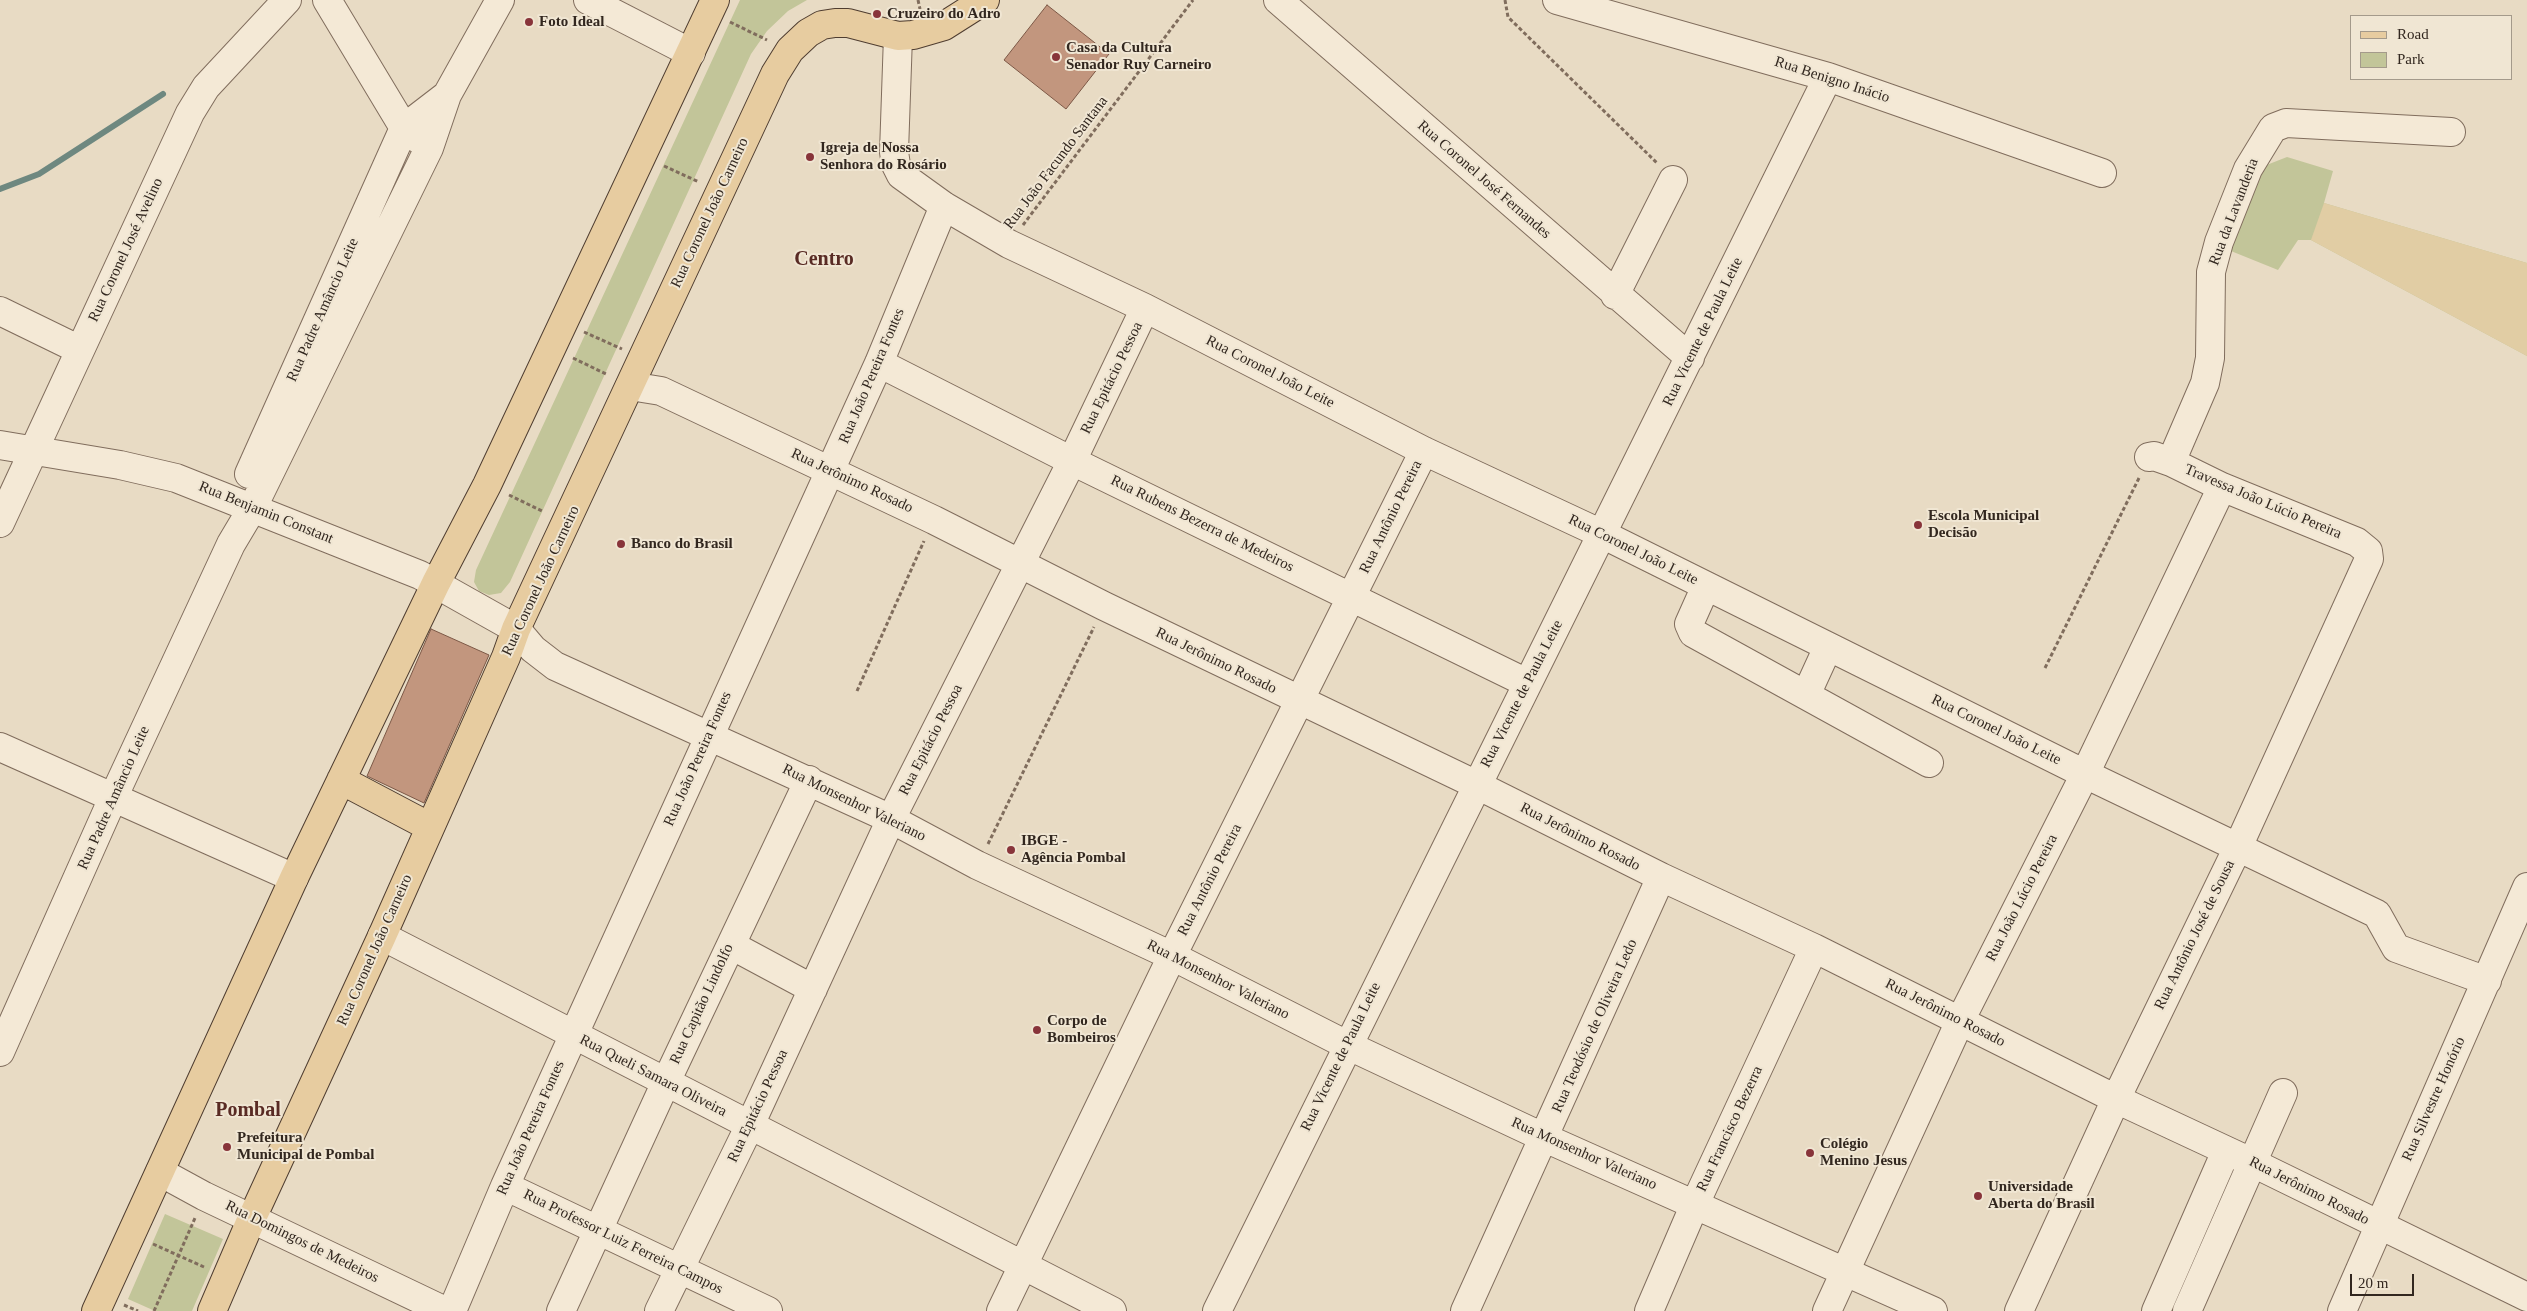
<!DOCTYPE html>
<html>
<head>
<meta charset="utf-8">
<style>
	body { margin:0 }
	#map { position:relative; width:2527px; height:1311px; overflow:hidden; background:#e8dbc4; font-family:Georgia,serif }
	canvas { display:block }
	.legend { position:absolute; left:2350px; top:15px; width:162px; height:65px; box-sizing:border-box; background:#f0e6d3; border:1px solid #a49a8b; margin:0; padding:6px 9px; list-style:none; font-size:15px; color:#32271f }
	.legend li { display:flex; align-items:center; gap:10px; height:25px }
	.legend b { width:25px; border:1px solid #a49a8b }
	.scale { position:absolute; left:2350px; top:1274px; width:64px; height:22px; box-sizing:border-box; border:2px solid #32271f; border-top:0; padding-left:6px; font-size:15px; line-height:18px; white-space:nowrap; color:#32271f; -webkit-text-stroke:4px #f0e6d3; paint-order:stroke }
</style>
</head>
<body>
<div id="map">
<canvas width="2527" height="1311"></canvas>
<ul class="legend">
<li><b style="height:6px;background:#e7cca0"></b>Road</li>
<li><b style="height:14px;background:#c2c599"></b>Park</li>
</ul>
<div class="scale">20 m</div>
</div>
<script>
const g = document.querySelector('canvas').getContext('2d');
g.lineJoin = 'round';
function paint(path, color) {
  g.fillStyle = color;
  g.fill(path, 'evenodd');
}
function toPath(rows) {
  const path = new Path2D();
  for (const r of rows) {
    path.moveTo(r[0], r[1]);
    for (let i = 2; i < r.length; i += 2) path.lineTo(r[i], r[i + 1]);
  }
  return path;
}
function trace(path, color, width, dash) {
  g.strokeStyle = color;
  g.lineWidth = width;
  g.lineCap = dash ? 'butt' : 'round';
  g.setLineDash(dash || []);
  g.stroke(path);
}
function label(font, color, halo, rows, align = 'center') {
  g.font = font + ' Georgia,serif';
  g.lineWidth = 4;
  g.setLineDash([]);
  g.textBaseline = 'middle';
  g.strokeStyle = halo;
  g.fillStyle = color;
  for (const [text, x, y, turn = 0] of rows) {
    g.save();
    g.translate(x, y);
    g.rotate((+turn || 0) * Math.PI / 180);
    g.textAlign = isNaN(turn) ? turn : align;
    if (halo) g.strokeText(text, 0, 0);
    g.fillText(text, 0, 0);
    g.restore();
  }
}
paint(toPath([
	[740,0,807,0,788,11,767,31,751,54,510,582,501,593,489,595,479,591,474,582,476,570],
	[2287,157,2333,171,2324,203,2527,263,2527,356,2311,240,2298,240,2278,270,2226,249,2259,168],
	[165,1214,223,1239,192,1311,155,1311,128,1299]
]), '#c2c599');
paint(toPath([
	[2324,203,2527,263,2527,356,2311,240]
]), '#e1cda4');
trace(toPath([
	[0,189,39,174,163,94]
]), '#6e8880', 6);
const building = toPath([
	[1047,5,1109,54,1066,109,1004,60,1047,5],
	[431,629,489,655,424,803,367,776,431,629]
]);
paint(building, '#c2967e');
trace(building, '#7c5846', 1);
const minor = toPath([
	[327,0,404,128,418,139],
	[588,0,691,53],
	[1278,0,1690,358],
	[1557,0,1828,77,2102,173],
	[898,36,894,152,896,165,901,175,944,206,1009,244,1145,308,1424,451,1602,534,2085,774,2377,914,2396,948,2487,981],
	[1615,295,1673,180],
	[0,311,80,350],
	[879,363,1072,461,1527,683],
	[630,386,661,391,934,520,1104,606,1477,785,1661,877,1814,948,2116,1099,2251,1162,2527,1297],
	[0,445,120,465,176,478,420,575,516,629,533,649,555,666,891,819,977,865,1172,956,1347,1045,1545,1138,1933,1311],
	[2171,462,2205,383,2210,358,2211,272,2219,242,2248,169,2273,128,2286,123,2451,132],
	[249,474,404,128,447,95],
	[0,523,190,113,206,87,287,0],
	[1706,586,1689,624,1693,633,1929,763],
	[1806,695,1828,647],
	[0,747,294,878],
	[382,936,1112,1311],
	[731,945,813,989],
	[0,1052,113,798,231,544,253,507,429,148,447,95,500,0],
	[160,1172,204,1196,445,1311],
	[505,1186,768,1311],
	[452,1311,505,1186,879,363,944,206],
	[561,1311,666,1082,809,780],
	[659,1311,750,1125,891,819,1072,461,1145,308],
	[1001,1311,1172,956,1424,451],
	[1217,1311,1828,77],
	[1465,1311,1661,877],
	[1649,1311,1695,1204,1814,948],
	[1827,1311,1960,1021,2085,774,2222,487],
	[2019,1311,2116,1099,2238,847,2369,559,2368,551,2357,542,2222,487,2171,462,2154,456,2149,457],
	[2156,1311,2226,1151],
	[2187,1311,2283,1093],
	[2342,1311,2527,887]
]);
const major = toPath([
	[341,780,430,827],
	[96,1311,294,878,436,583,487,485,715,0],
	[212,1311,252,1218,382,936,506,657,516,629,775,74,790,50,808,33,822,25,835,23,848,23,898,36,913,35,944,26,985,0]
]);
trace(minor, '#806d5d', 30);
trace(major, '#4f3d30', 30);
trace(toPath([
	[918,0,920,9],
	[1505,0,1508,17,1657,163],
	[730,22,767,40],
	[664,166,699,182],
	[1023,225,1193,0],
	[584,332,622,349],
	[573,358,608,375],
	[509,495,544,512],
	[2045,668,2139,478],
	[857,691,924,541],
	[988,844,1094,627],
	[153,1244,204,1267],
	[124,1305,138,1311],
	[154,1311,195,1218]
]), '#806d5d', 3, [4, 2.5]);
trace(minor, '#f4e9d6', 28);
trace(major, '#e7cca0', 28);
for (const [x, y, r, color] of [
	[877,14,5,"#88343a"],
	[529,22,5,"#88343a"],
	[1056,57,5,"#88343a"],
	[810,157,5,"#88343a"],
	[1918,525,5,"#88343a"],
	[621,544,5,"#88343a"],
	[1011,850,5,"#88343a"],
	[1037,1030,5,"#88343a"],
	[227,1147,5,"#88343a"],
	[1810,1153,5,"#88343a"],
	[1978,1196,5,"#88343a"]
]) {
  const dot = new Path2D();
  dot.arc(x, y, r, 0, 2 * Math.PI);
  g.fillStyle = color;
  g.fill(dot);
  trace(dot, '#f0e6d3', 2);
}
label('bold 15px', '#32271f', '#f0e6d3', [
	["Cruzeiro do Adro",887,14],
	["Foto Ideal",539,22],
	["Casa da Cultura",1066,48],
	["Senador Ruy Carneiro",1066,65],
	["Igreja de Nossa",820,148],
	["Senhora do Rosário",820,165],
	["Escola Municipal",1928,516],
	["Decisão",1928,533],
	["Banco do Brasil",631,544],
	["IBGE -",1021,841],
	["Agência Pombal",1021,858],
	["Corpo de",1047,1021],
	["Bombeiros",1047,1038],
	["Prefeitura",237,1138],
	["Municipal de Pombal",237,1155],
	["Colégio",1820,1144],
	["Menino Jesus",1820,1161],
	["Universidade",1988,1187],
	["Aberta do Brasil",1988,1204]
], 'left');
label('15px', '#32271f', '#f0e6d3', [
	["Rua Benigno Inácio",1832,80,18],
	["Rua João Facundo Santana",1056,163,-53],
	["Rua Coronel José Fernandes",1484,180,41],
	["Rua da Lavanderia",2234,212,-69],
	["Rua Coronel João Carneiro",710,213,-65],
	["Rua Coronel José Avelino",126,250,-65],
	["Rua Padre Amâncio Leite",323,310,-66],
	["Rua Vicente de Paula Leite",1703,332,-64],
	["Rua Coronel João Leite",1270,372,27],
	["Rua João Pereira Fontes",872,376,-67],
	["Rua Epitácio Pessoa",1112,378,-64],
	["Rua Jerônimo Rosado",852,481,25],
	["Travessa João Lúcio Pereira",2263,502,23],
	["Rua Benjamin Constant",266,513,22],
	["Rua Antônio Pereira",1391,517,-64],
	["Rua Rubens Bezerra de Medeiros",1202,524,26],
	["Rua Coronel João Leite",1633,550,26],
	["Rua Coronel João Carneiro",541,581,-65],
	["Rua Jerônimo Rosado",1216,661,26],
	["Rua Vicente de Paula Leite",1522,694,-63],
	["Rua Coronel João Leite",1996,730,26],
	["Rua Epitácio Pessoa",931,740,-63],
	["Rua João Pereira Fontes",698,759,-66],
	["Rua Padre Amâncio Leite",114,798,-66],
	["Rua Monsenhor Valeriano",854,803,26],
	["Rua Jerônimo Rosado",1580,837,27],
	["Rua Antônio Pereira",1210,880,-63],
	["Rua João Lúcio Pereira",2022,898,-63],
	["Rua Antônio José de Sousa",2195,935,-64],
	["Rua Coronel João Carneiro",375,950,-66],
	["Rua Monsenhor Valeriano",1218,980,27],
	["Rua Capitão Lindolfo",702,1004,-65],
	["Rua Jerônimo Rosado",1945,1013,27],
	["Rua Teodósio de Oliveira Ledo",1595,1026,-66],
	["Rua Vicente de Paula Leite",1341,1057,-64],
	["Rua Queli Samara Oliveira",653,1076,27],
	["Rua Silvestre Honório",2434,1099,-66],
	["Rua Epitácio Pessoa",758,1106,-65],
	["Rua João Pereira Fontes",531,1128,-66],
	["Rua Francisco Bezerra",1730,1129,-65],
	["Rua Monsenhor Valeriano",1584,1154,24],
	["Rua Jerônimo Rosado",2309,1191,27],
	["Rua Domingos de Medeiros",302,1242,26],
	["Rua Professor Luiz Ferreira Campos",623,1242,26]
]);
label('bold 20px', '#592b24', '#f0e6d3', [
	["Centro",824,260],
	["Pombal",248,1111]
]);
</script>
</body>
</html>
